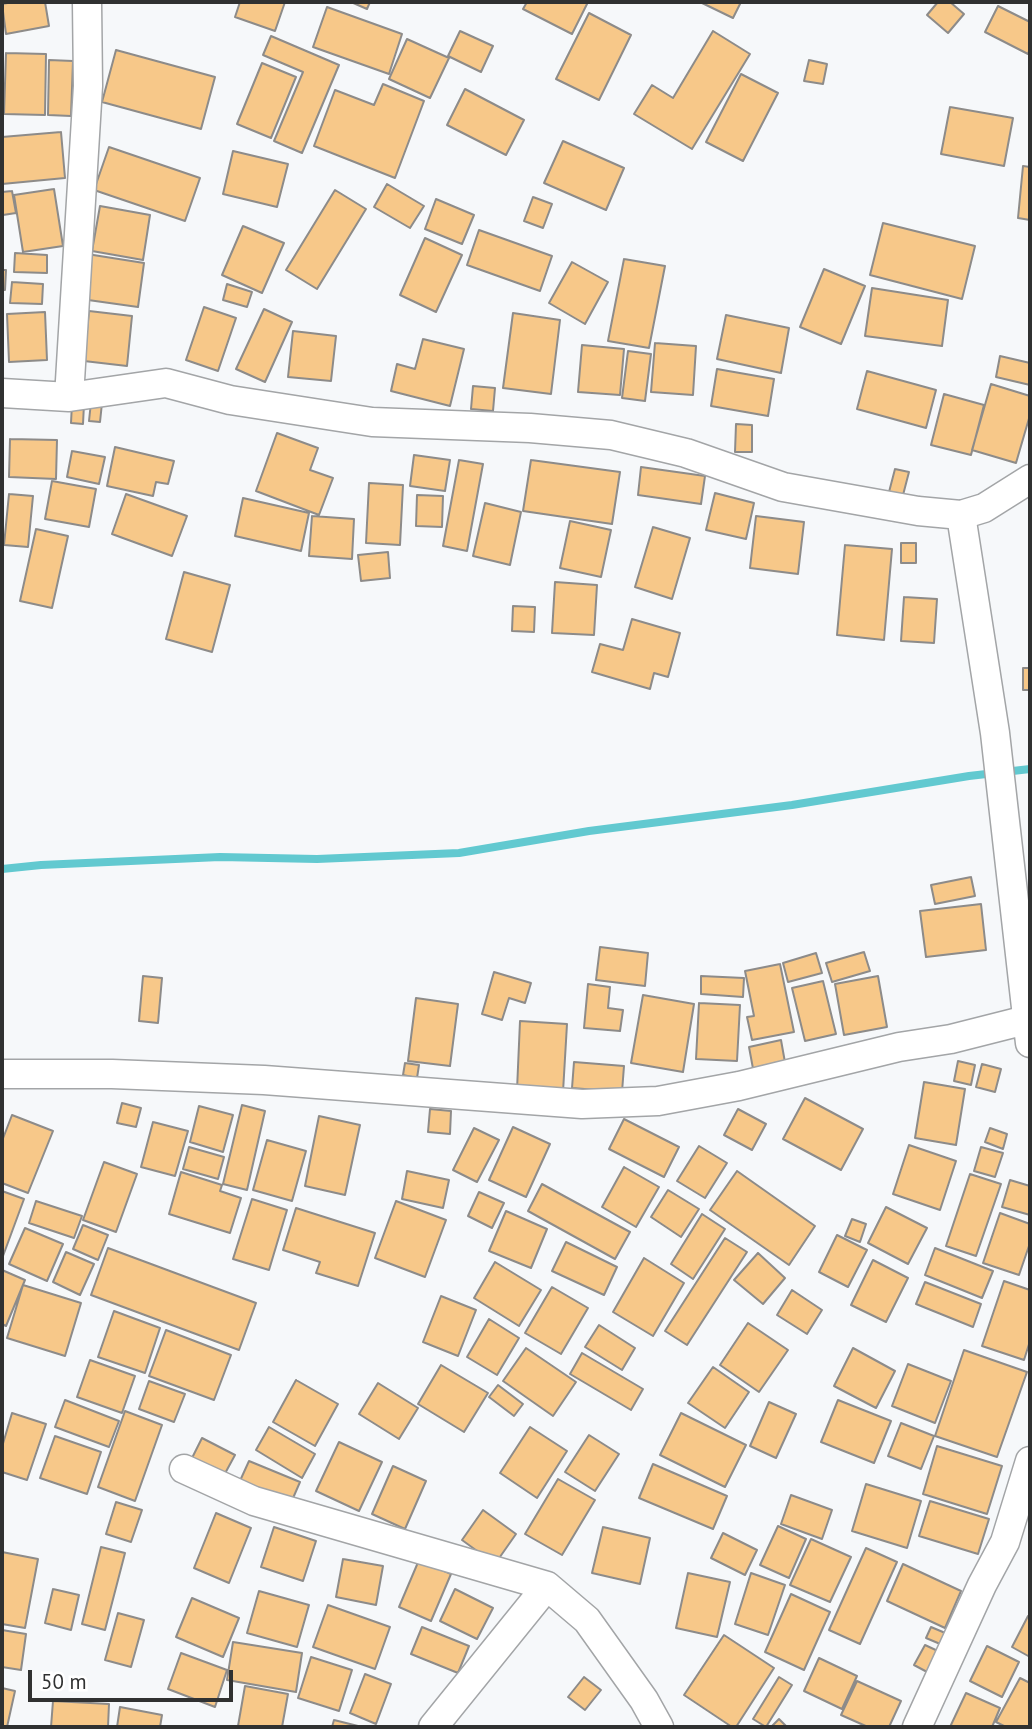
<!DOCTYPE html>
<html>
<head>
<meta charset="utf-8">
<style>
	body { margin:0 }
	#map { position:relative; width:1032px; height:1729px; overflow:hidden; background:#f6f8fa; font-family:"PT Sans",sans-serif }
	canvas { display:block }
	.frame { position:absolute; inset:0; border:4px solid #303131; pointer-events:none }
	.scale { position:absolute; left:28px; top:1670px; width:205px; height:32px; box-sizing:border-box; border:4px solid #303131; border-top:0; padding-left:9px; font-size:21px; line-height:24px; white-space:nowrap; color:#303131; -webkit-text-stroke:5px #fff; paint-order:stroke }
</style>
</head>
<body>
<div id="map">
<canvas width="1032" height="1729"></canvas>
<div class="frame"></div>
<div class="scale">50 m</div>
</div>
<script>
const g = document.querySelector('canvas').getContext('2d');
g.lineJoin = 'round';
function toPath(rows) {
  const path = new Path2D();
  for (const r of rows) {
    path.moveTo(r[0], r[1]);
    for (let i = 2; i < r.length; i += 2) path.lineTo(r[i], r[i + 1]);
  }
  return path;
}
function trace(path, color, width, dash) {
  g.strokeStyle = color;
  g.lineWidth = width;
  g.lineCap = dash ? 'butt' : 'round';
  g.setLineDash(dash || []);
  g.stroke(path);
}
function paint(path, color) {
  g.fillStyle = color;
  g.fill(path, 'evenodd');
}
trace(toPath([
	[2,869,41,865,220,857,317,859,459,853,589,831,792,805,969,776,1030,769]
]), '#62c9d0', 8);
const building = toPath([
	[13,2,45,2,49,26,6,34,2,4,13,2],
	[240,2,285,2,275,31,235,17,240,2],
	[351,2,370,2,367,9,351,2],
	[527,2,588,2,572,34,523,9,527,2],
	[700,2,741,2,733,18,700,2],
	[938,2,950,2,964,14,948,33,927,15,938,2],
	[998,6,1030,22,1030,48,1028,54,985,32,998,6],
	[327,7,402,34,389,74,313,47,327,7],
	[589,13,631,35,599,100,556,79,589,13],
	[460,31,493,46,481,72,448,56,460,31],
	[713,31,750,54,692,149,634,114,652,85,673,98,713,31],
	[271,36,339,65,302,153,274,141,303,72,263,55,271,36],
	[407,39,449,58,430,98,389,79,407,39],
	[116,50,215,77,201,129,102,102,116,50],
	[6,53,46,54,45,115,4,114,6,53],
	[49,60,73,61,71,116,48,115,49,60],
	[809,60,827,64,823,84,804,81,809,60],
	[262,63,296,77,271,138,237,124,262,63],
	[741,74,778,93,743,161,706,142,741,74],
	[383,84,424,101,395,178,314,146,335,90,374,105,383,84],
	[465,89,524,120,506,155,447,125,465,89],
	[950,107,1013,118,1004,166,941,154,950,107],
	[61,132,65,178,2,184,2,137,61,132],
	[563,141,624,168,606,210,544,183,563,141],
	[109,147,200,178,185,221,94,190,109,147],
	[233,151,288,164,277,207,223,194,233,151],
	[1023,166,1030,167,1030,220,1018,218,1023,166],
	[387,184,424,206,410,228,374,207,387,184],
	[54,189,63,246,23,252,14,195,54,189],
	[335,190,366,209,317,289,286,270,335,190],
	[12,191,16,213,3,215,2,192,12,191],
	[533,197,552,204,543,228,524,221,533,197],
	[436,199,474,215,462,244,425,229,436,199],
	[100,206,150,215,143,260,92,251,100,206],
	[883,223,975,246,962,299,870,275,883,223],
	[243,226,284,243,262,293,222,275,243,226],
	[479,230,552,256,540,291,467,265,479,230],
	[425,238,462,255,436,312,400,295,425,238],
	[15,253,47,255,47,273,14,272,15,253],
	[87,254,144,263,138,307,81,299,87,254],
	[624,259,665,266,649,348,608,341,624,259],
	[572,262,608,282,585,324,549,303,572,262],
	[824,269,865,286,841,344,800,327,824,269],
	[2,270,6,270,5,290,2,290,2,270],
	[12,282,43,284,42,304,10,303,12,282],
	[227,284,252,292,247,307,223,300,227,284],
	[872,288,948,300,942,346,865,336,872,288],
	[204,307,236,318,218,371,186,360,204,307],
	[264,309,292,322,265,382,236,369,264,309],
	[89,311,132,316,127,366,84,361,89,311],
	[45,312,47,360,9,362,7,314,45,312],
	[513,313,560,320,551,394,503,388,513,313],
	[726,315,789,328,781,373,717,359,726,315],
	[293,331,336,336,331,381,288,377,293,331],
	[423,339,464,349,450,406,391,391,397,364,415,369,423,339],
	[655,343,696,346,693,395,651,392,655,343],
	[582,345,624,349,620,395,578,392,582,345],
	[628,351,651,354,645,401,622,398,628,351],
	[1000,356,1030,363,1030,385,996,377,1000,356],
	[717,369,774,379,768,416,711,406,717,369],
	[867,371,936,390,926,428,857,409,867,371],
	[991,384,1030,396,1030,415,1016,463,972,450,991,384],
	[473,386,495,388,493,411,471,409,473,386],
	[944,394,984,405,971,455,931,445,944,394],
	[91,402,102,403,100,422,89,421,91,402],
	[72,403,84,404,83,424,71,423,72,403],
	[736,424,752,425,752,452,735,452,736,424],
	[277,433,318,448,310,470,333,478,319,515,256,491,277,433],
	[10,439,57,440,56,479,9,477,10,439],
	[115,447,174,461,168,484,156,482,153,496,107,486,115,447],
	[72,451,105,457,99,484,67,477,72,451],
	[414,455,450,460,445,491,410,486,414,455],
	[459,460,483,464,467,551,443,546,459,460],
	[531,460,620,472,612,524,523,511,531,460],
	[641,467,705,476,701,504,638,495,641,467],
	[895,469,909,472,903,495,889,492,895,469],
	[52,481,96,489,89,527,45,519,52,481],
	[369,483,403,485,400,545,366,543,369,483],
	[715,493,754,503,746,539,706,530,715,493],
	[9,494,33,496,28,547,4,545,9,494],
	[126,494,187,516,172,556,112,534,126,494],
	[417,495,443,496,442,527,416,526,417,495],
	[243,498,309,513,301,551,235,536,243,498],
	[485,503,521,512,510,565,473,556,485,503],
	[312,516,354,519,352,559,309,556,312,516],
	[756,516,804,522,798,574,750,568,756,516],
	[570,521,611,530,601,577,560,568,570,521],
	[653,527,690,538,672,599,635,587,653,527],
	[36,529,68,536,52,608,20,601,36,529],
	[901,543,916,543,916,563,901,563,901,543],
	[845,545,892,549,884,640,837,635,845,545],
	[388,552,390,578,361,581,358,555,388,552],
	[184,572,230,585,212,652,166,639,184,572],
	[555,582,597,585,594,635,552,633,555,582],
	[904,597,937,599,934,643,901,641,904,597],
	[513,606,535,607,534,632,512,631,513,606],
	[632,619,680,633,668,677,654,673,650,689,592,672,600,644,623,650,632,619],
	[1023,668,1030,668,1030,690,1023,690,1023,668],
	[971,877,975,896,935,904,931,885,971,877],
	[981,904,986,950,926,957,920,911,981,904],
	[600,947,648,953,645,986,596,980,600,947],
	[864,952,870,971,832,982,826,963,864,952],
	[816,953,822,973,788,982,783,963,816,953],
	[780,964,794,1032,752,1040,747,1017,754,1016,745,971,780,964],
	[494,972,531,983,525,1003,509,998,502,1020,482,1014,494,972],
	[143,976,162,978,158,1023,139,1021,143,976],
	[701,976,744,978,743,997,701,994,701,976],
	[878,976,887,1027,844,1035,835,984,878,976],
	[823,981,836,1034,805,1041,792,988,823,981],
	[588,984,610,987,608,1008,623,1010,620,1031,584,1028,588,984],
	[643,995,694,1004,683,1072,631,1063,643,995],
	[416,998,458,1004,450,1066,408,1061,416,998],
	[699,1003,740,1005,737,1061,696,1059,699,1003],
	[520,1021,567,1024,563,1092,517,1090,520,1021],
	[781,1040,786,1068,754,1074,749,1047,781,1040],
	[958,1061,975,1065,971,1085,954,1081,958,1061],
	[574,1062,624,1066,622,1092,572,1088,574,1062],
	[405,1063,419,1065,417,1078,403,1075,405,1063],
	[982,1064,1001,1069,995,1092,976,1087,982,1064],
	[924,1082,965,1089,956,1145,915,1138,924,1082],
	[805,1098,863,1129,841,1170,783,1139,805,1098],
	[122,1103,141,1108,136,1127,117,1123,122,1103],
	[242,1105,265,1111,247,1190,223,1184,242,1105],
	[199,1106,233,1115,223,1152,190,1142,199,1106],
	[430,1109,451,1111,450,1134,428,1132,430,1109],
	[738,1109,766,1124,752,1150,724,1135,738,1109],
	[12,1115,53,1131,28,1193,2,1183,2,1141,12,1115],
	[319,1116,360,1125,345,1195,305,1186,319,1116],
	[624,1119,679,1147,664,1177,609,1149,624,1119],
	[153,1122,188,1131,175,1176,141,1167,153,1122],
	[513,1127,550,1144,526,1197,489,1180,513,1127],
	[474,1128,499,1140,477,1182,453,1170,474,1128],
	[990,1128,1007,1134,1003,1149,985,1142,990,1128],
	[267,1140,306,1151,292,1201,253,1190,267,1140],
	[909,1145,956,1161,940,1210,893,1194,909,1145],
	[699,1146,727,1163,705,1198,677,1181,699,1146],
	[189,1147,224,1157,218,1179,183,1169,189,1147],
	[981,1147,1003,1153,995,1177,974,1171,981,1147],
	[104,1162,137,1174,116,1232,83,1220,104,1162],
	[624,1167,659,1187,636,1227,602,1207,624,1167],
	[407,1171,449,1180,443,1208,402,1199,407,1171],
	[737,1171,815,1226,789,1265,710,1210,737,1171],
	[181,1172,222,1185,220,1191,241,1198,230,1233,169,1214,181,1172],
	[970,1174,1001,1184,976,1256,946,1246,970,1174],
	[1010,1180,1030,1186,1030,1215,1002,1207,1010,1180],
	[542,1184,630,1232,615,1259,528,1211,542,1184],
	[668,1190,699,1209,681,1237,651,1217,668,1190],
	[2,1191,24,1199,3,1256,2,1256,2,1191],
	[479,1192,504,1203,492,1228,468,1216,479,1192],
	[252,1199,287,1210,269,1270,233,1259,252,1199],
	[36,1201,82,1216,74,1238,29,1223,36,1201],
	[396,1201,446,1220,425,1277,375,1258,396,1201],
	[886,1207,927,1228,908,1264,868,1243,886,1207],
	[296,1208,375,1233,358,1286,316,1273,320,1262,283,1250,296,1208],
	[506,1211,547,1229,531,1268,489,1251,506,1211],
	[1000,1213,1030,1224,1030,1243,1019,1275,983,1263,1000,1213],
	[702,1214,725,1229,693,1279,671,1264,702,1214],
	[852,1219,866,1224,860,1242,845,1236,852,1219],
	[83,1225,108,1235,98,1260,73,1249,83,1225],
	[25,1228,63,1244,47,1281,9,1264,25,1228],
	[837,1235,867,1250,848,1287,819,1272,837,1235],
	[725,1238,747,1252,687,1345,665,1331,725,1238],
	[566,1242,617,1267,604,1295,552,1271,566,1242],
	[108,1248,256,1303,239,1350,91,1295,108,1248],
	[935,1248,993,1271,982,1298,925,1275,935,1248],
	[66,1252,94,1264,80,1295,53,1282,66,1252],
	[758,1253,785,1278,763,1304,734,1280,758,1253],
	[644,1258,684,1283,653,1336,613,1312,644,1258],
	[873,1260,908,1278,886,1322,851,1305,873,1260],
	[495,1262,541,1290,519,1326,474,1298,495,1262],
	[2,1270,25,1280,6,1326,2,1324,2,1270],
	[1004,1281,1030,1290,1030,1341,1024,1360,982,1346,1004,1281],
	[925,1282,981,1304,973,1327,916,1304,925,1282],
	[23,1285,81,1303,65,1356,7,1338,23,1285],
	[552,1287,588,1308,561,1354,525,1333,552,1287],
	[792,1290,822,1310,807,1334,777,1315,792,1290],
	[441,1296,476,1310,458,1356,423,1342,441,1296],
	[114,1311,160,1328,145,1373,98,1357,114,1311],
	[489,1319,519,1338,497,1375,467,1357,489,1319],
	[748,1323,788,1350,759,1392,720,1365,748,1323],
	[599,1325,635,1348,622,1370,585,1347,599,1325],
	[166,1330,231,1355,214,1400,149,1376,166,1330],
	[526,1348,576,1382,553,1416,503,1381,526,1348],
	[853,1348,895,1371,876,1408,834,1386,853,1348],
	[964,1350,1027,1372,997,1457,935,1436,964,1350],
	[582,1353,643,1389,631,1410,570,1374,582,1353],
	[90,1360,135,1376,122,1413,77,1397,90,1360],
	[908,1364,951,1381,935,1423,892,1406,908,1364],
	[441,1365,488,1393,464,1432,418,1404,441,1365],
	[713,1367,749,1392,725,1428,688,1403,713,1367],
	[296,1380,338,1404,315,1446,273,1422,296,1380],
	[149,1381,185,1394,174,1422,139,1409,149,1381],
	[378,1383,418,1408,399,1439,359,1414,378,1383],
	[498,1385,523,1404,514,1416,489,1397,498,1385],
	[65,1400,119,1421,109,1447,55,1427,65,1400],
	[838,1400,891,1421,874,1463,821,1442,838,1400],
	[769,1402,796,1414,776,1458,750,1446,769,1402],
	[125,1411,162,1425,135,1501,98,1487,125,1411],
	[12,1413,46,1424,27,1480,2,1472,2,1447,12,1413],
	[681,1413,746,1445,725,1487,660,1455,681,1413],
	[901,1423,934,1436,921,1469,888,1456,901,1423],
	[269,1427,315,1454,302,1478,256,1450,269,1427],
	[530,1427,567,1451,537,1498,500,1473,530,1427],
	[589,1435,619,1454,595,1491,565,1472,589,1435],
	[55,1436,101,1452,87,1494,40,1478,55,1436],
	[202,1438,235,1455,222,1479,190,1462,202,1438],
	[339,1442,382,1462,359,1511,316,1491,339,1442],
	[937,1446,1002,1466,987,1514,923,1494,937,1446],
	[249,1461,300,1482,290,1505,239,1483,249,1461],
	[653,1464,727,1496,713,1529,639,1498,653,1464],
	[393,1466,426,1481,405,1529,372,1514,393,1466],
	[558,1479,595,1500,562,1555,525,1534,558,1479],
	[866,1484,921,1501,907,1548,852,1531,866,1484],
	[791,1495,832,1510,822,1539,781,1524,791,1495],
	[930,1501,989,1519,978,1554,919,1536,930,1501],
	[116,1502,142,1510,131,1542,106,1534,116,1502],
	[483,1510,516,1534,495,1564,462,1540,483,1510],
	[216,1513,251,1528,229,1583,194,1568,216,1513],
	[778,1526,806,1539,789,1578,760,1565,778,1526],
	[274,1527,316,1541,303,1581,261,1567,274,1527],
	[603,1527,650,1538,640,1584,592,1573,603,1527],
	[723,1533,757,1550,745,1575,711,1558,723,1533],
	[811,1539,851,1557,830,1602,790,1585,811,1539],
	[101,1547,125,1553,105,1630,82,1624,101,1547],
	[866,1548,897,1562,860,1644,829,1630,866,1548],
	[2,1552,38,1559,25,1628,2,1624,2,1552],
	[343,1559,383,1566,376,1605,336,1597,343,1559],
	[419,1560,451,1574,431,1621,399,1607,419,1560],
	[903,1564,961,1591,945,1628,887,1601,903,1564],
	[688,1573,730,1582,717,1637,676,1628,688,1573],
	[751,1573,785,1585,768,1635,735,1624,751,1573],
	[53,1589,79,1595,71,1630,45,1623,53,1589],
	[455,1589,493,1608,477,1639,440,1621,455,1589],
	[259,1591,309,1605,297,1647,247,1633,259,1591],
	[791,1594,830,1612,804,1670,765,1652,791,1594],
	[192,1598,239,1618,223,1657,176,1637,192,1598],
	[328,1605,390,1627,375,1669,313,1647,328,1605],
	[118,1613,144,1620,131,1667,105,1660,118,1613],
	[1028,1616,1030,1618,1030,1657,1012,1647,1028,1616],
	[422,1627,469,1646,458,1673,411,1654,422,1627],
	[931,1627,950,1635,945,1646,926,1638,931,1627],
	[2,1630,26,1634,21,1670,2,1667,2,1630],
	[724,1635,774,1668,736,1727,732,1727,684,1695,724,1635],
	[233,1642,302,1653,296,1692,227,1680,233,1642],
	[925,1645,940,1652,929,1673,914,1665,925,1645],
	[987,1646,1019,1662,1002,1697,970,1681,987,1646],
	[181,1653,227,1670,215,1707,168,1689,181,1653],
	[311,1657,352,1670,339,1711,298,1698,311,1657],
	[819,1658,857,1676,842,1709,804,1691,819,1658],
	[365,1674,391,1684,376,1724,350,1713,365,1674],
	[584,1677,601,1690,585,1710,568,1697,584,1677],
	[779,1677,792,1685,766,1727,753,1719,779,1677],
	[1020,1678,1030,1683,1030,1727,1006,1727,996,1722,1020,1678],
	[857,1681,901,1701,889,1727,868,1727,841,1715,857,1681],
	[245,1686,288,1694,282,1727,238,1726,245,1686],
	[2,1688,15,1691,7,1727,2,1727,2,1688],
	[966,1693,1000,1708,992,1727,950,1727,966,1693],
	[53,1701,109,1704,108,1727,51,1727,53,1701],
	[120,1707,162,1715,160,1727,117,1727,120,1707],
	[779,1719,787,1727,771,1727,779,1719],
	[334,1720,362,1727,332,1727,334,1720]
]);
paint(building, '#f7c889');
trace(building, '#8d8b89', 2);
const street = toPath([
	[2,393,69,397,166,383,230,400,372,422,530,428,611,435,686,453,783,487,918,511,961,515,984,508,1030,479],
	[69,397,88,86,87,2],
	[961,515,995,733,1030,1043],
	[2,1074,112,1074,264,1080,582,1104,658,1101,739,1086,899,1047,951,1039,1026,1020],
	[184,1469,254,1501,547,1586,587,1620,644,1700,659,1727],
	[433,1727,547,1586],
	[917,1727,982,1585,1005,1542,1030,1461]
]);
trace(street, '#a3a5a7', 31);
trace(street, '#fff', 28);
</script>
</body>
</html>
